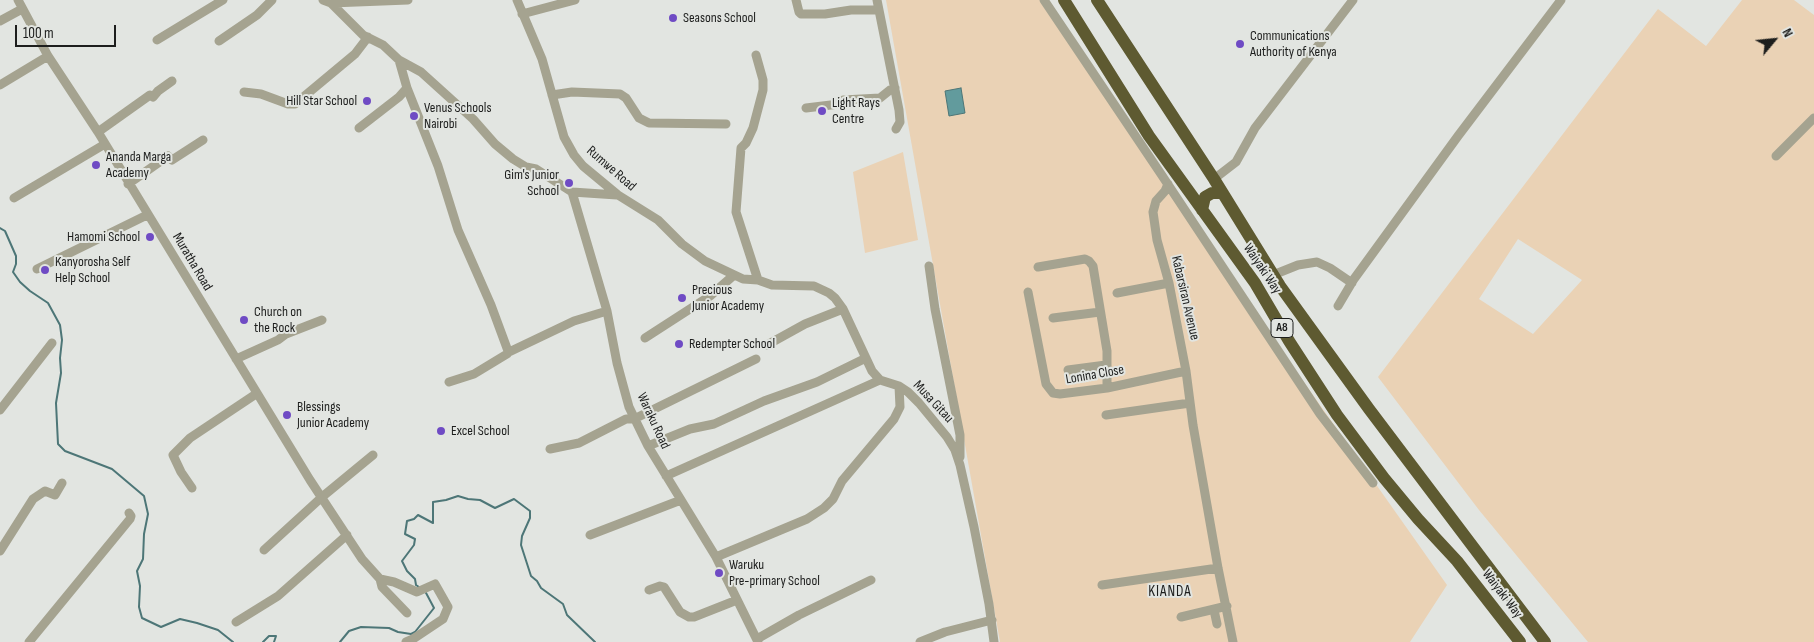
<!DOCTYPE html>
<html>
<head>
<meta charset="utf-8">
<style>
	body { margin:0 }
	#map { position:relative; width:1814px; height:642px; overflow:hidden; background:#e2e5e1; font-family:"Sofia Sans Condensed",sans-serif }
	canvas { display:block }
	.north { position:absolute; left:1749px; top:15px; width:50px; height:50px; -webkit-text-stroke:4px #e2e5e1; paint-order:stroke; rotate:62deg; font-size:14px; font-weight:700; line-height:20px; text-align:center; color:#1d1e1d }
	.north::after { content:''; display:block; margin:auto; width:18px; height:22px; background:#1d1e1d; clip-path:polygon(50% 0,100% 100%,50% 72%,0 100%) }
	.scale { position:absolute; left:15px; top:25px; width:101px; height:22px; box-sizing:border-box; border:2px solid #1d1e1d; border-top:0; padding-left:6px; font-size:15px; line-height:18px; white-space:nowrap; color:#1d1e1d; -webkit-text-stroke:4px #e2e5e1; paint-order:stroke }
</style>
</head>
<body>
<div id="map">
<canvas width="1814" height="642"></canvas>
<div class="north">N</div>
<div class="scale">100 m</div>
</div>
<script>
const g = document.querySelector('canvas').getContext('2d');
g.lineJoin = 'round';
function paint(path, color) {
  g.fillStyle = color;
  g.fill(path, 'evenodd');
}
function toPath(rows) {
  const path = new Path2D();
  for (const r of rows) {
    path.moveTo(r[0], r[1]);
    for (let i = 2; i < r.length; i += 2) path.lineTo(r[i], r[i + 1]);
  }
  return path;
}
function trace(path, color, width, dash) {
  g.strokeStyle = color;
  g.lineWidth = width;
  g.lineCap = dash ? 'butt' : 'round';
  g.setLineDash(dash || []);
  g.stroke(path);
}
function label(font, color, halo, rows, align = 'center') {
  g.font = font + ' "Sofia Sans Condensed",sans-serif';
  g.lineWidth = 4;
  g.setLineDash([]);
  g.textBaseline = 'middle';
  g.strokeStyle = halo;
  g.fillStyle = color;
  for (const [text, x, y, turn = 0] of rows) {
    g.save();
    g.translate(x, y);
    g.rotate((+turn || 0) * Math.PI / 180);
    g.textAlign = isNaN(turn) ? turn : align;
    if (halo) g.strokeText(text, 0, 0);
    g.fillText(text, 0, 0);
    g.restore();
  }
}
paint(toPath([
	[886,0,1048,0,1176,201,1447,585,1410,642,1000,642],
	[1742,0,1794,0,1814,15,1814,642,1588,642,1479,510,1378,377,1658,9,1706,46],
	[1518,239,1582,280,1533,334,1479,299],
	[903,152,918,240,865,253,853,172]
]), '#ead2b5');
const water = toPath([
	[961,88,965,113,949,116,945,91,961,88]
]);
paint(water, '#629b9d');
trace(water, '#4d7677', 1);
trace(toPath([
	[0,228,5,231,16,256,16,264,13,272,20,282,30,291,48,303,60,325,62,340,60,358,61,373,56,403,58,444,65,451,112,469,144,496,148,514,144,534,143,559,137,571,140,586,139,607,142,618,161,627,180,619,197,623,218,630,233,642],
	[419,587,416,585,415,579,407,571,402,561,414,545,415,539,405,534,407,521,414,519,418,515,433,523,433,502,446,500,458,496,468,499,480,500,495,508,514,499,530,511,530,518,522,536,521,545,531,576,537,581,541,588,563,604,567,615,595,642],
	[263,642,269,636,276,636,274,642],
	[340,642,349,631,361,627,389,628,398,632,411,634,415,632,434,608,425,591]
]), '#4d7677', 2);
trace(toPath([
	[18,0,48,56,98,132,310,480,362,559,380,579,382,587,407,613],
	[323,0,331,3,408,0],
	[517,0,542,59,564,137,574,155,583,166,618,195,658,220,682,244,705,261,743,279,758,280,772,285,814,286,829,293,835,298,843,309,872,371,880,380,899,386,908,392,919,403,947,437,955,450,960,465,974,527,989,604,994,642],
	[796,0,799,12,801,14,825,14,851,10,879,10],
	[877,0,899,110,900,122,896,129],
	[1044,0,1161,174,1320,414,1373,483],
	[331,3,363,35,383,45,399,60,421,72,473,119,495,144,513,159,526,167,536,169,572,192,617,195],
	[522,14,575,0],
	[0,21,22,9],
	[157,40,223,0],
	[219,41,257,15,272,0],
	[756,55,763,80,763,90,753,128,746,143,741,148,736,212,758,280],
	[399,60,407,88,438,166,458,230,491,305,508,351,507,354,474,374,449,382],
	[0,85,48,56],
	[244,92,261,94,288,104,295,104,355,54,368,37],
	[552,95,572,92,620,94,626,98,639,118,649,123,726,124],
	[806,108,839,104,843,100,880,98,890,90,895,88],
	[359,128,399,97,407,88],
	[98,132,150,95,153,97,158,91,172,81],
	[1776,156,1814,118],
	[1214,179,1236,162,1255,128,1353,0],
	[128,184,168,156,172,160,203,140],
	[1168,184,1165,191,1156,201,1153,212,1157,240,1169,283,1186,371,1193,425,1218,568,1233,642],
	[572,192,607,311,617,363,629,407,648,446,716,557,758,642],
	[14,198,105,144],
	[929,266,935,309,960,435,960,457],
	[1038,267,1085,259,1089,261,1093,266,1107,351,1107,388],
	[37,269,147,215],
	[1273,275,1298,265,1317,262,1330,268,1352,283],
	[1028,292,1046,384,1053,393,1060,394,1107,388,1186,371],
	[1117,293,1169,283],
	[1338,306,1354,279,1458,136,1561,0],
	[1053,318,1100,312],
	[645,338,710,296,734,275],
	[767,345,805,324,843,309],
	[509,352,574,321,607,311],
	[236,359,278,340,286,334,322,320],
	[1068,370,1106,365],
	[0,410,52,343],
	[1106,415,1190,403],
	[648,446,690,429,714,424,764,401,817,382,866,358],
	[550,449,579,443,626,419,634,419,756,359],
	[666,476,880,380],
	[192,488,181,472,173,455,190,438,256,394],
	[590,535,681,500],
	[264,550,322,497,373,455],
	[0,551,33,499,45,491,55,495,62,483],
	[716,557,807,519,824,508,833,499,842,481,894,419,900,407,899,386],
	[380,579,394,582,417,592,435,584,448,607,443,619,413,639,406,642],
	[1102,585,1218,568],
	[649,590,660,586,664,587,680,612,689,617,694,617,737,600],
	[1214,610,1217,624],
	[1181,617,1227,606],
	[236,622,278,596,347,535],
	[757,639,799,615,871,580],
	[29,642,130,519,131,516,129,513],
	[920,642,945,632,992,620]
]), '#a5a390', 9);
trace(toPath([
	[1064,0,1149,136,1255,283,1289,341,1337,415,1384,478,1418,519,1457,561,1520,642],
	[1097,0,1214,179,1280,286,1369,409,1545,642],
	[1202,210,1205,197,1212,193,1222,193]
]), '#5e5a31', 12);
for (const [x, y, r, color] of [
	[673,18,5,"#6f4bc4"],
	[1240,44,5,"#6f4bc4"],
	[367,101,5,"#6f4bc4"],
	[822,111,5,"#6f4bc4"],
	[414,116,5,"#6f4bc4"],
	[96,165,5,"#6f4bc4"],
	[569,183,5,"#6f4bc4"],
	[150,237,5,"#6f4bc4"],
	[45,270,5,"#6f4bc4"],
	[682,298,5,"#6f4bc4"],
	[244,320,5,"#6f4bc4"],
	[679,344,5,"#6f4bc4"],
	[287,415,5,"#6f4bc4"],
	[441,431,5,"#6f4bc4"],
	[719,573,5,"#6f4bc4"]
]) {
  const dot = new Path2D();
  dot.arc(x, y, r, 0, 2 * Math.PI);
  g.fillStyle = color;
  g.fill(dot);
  trace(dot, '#e2e5e1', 2);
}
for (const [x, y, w] of [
	[1282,328,22]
]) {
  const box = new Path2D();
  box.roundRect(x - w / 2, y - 9.5, w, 19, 4);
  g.fillStyle = '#e2e5e1';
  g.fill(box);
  trace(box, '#1d1e1d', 1);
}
label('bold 12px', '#1d1e1d', null, [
	["A8",1282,328]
]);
label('14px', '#1d1e1d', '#e2e5e1', [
	["Seasons School",683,18],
	["Communications",1250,36],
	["Authority of Kenya",1250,52],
	["Hill Star School",357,101,"right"],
	["Light Rays",832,103],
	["Centre",832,119],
	["Venus Schools",424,108],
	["Nairobi",424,124],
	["Ananda Marga",106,157],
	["Academy",106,173],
	["Gim's Junior",559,175,"right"],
	["School",559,191,"right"],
	["Hamomi School",140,237,"right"],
	["Kanyorosha Self",55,262],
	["Help School",55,278],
	["Precious",692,290],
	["Junior Academy",692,306],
	["Church on",254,312],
	["the Rock",254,328],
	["Redempter School",689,344],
	["Blessings",297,407],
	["Junior Academy",297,423],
	["Excel School",451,431],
	["Waruku",729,565],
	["Pre-primary School",729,581]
], 'left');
label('14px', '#1d1e1d', '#e2e5e1', [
	["Rumwe Road",611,169,41],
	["Muratha Road",192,262,59],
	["Waiyaki Way",1262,269,56],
	["Kabarsiran Avenue",1185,298,77],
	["Lonina Close",1095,375,-10],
	["Musa Gitau",933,402,47],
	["Waraku Road",653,421,65],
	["Waiyaki Way",1502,594,53]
]);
g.letterSpacing = '1px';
label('15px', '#1d1e1d', '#e2e5e1', [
	["KIANDA",1170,592]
]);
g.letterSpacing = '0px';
</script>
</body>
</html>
